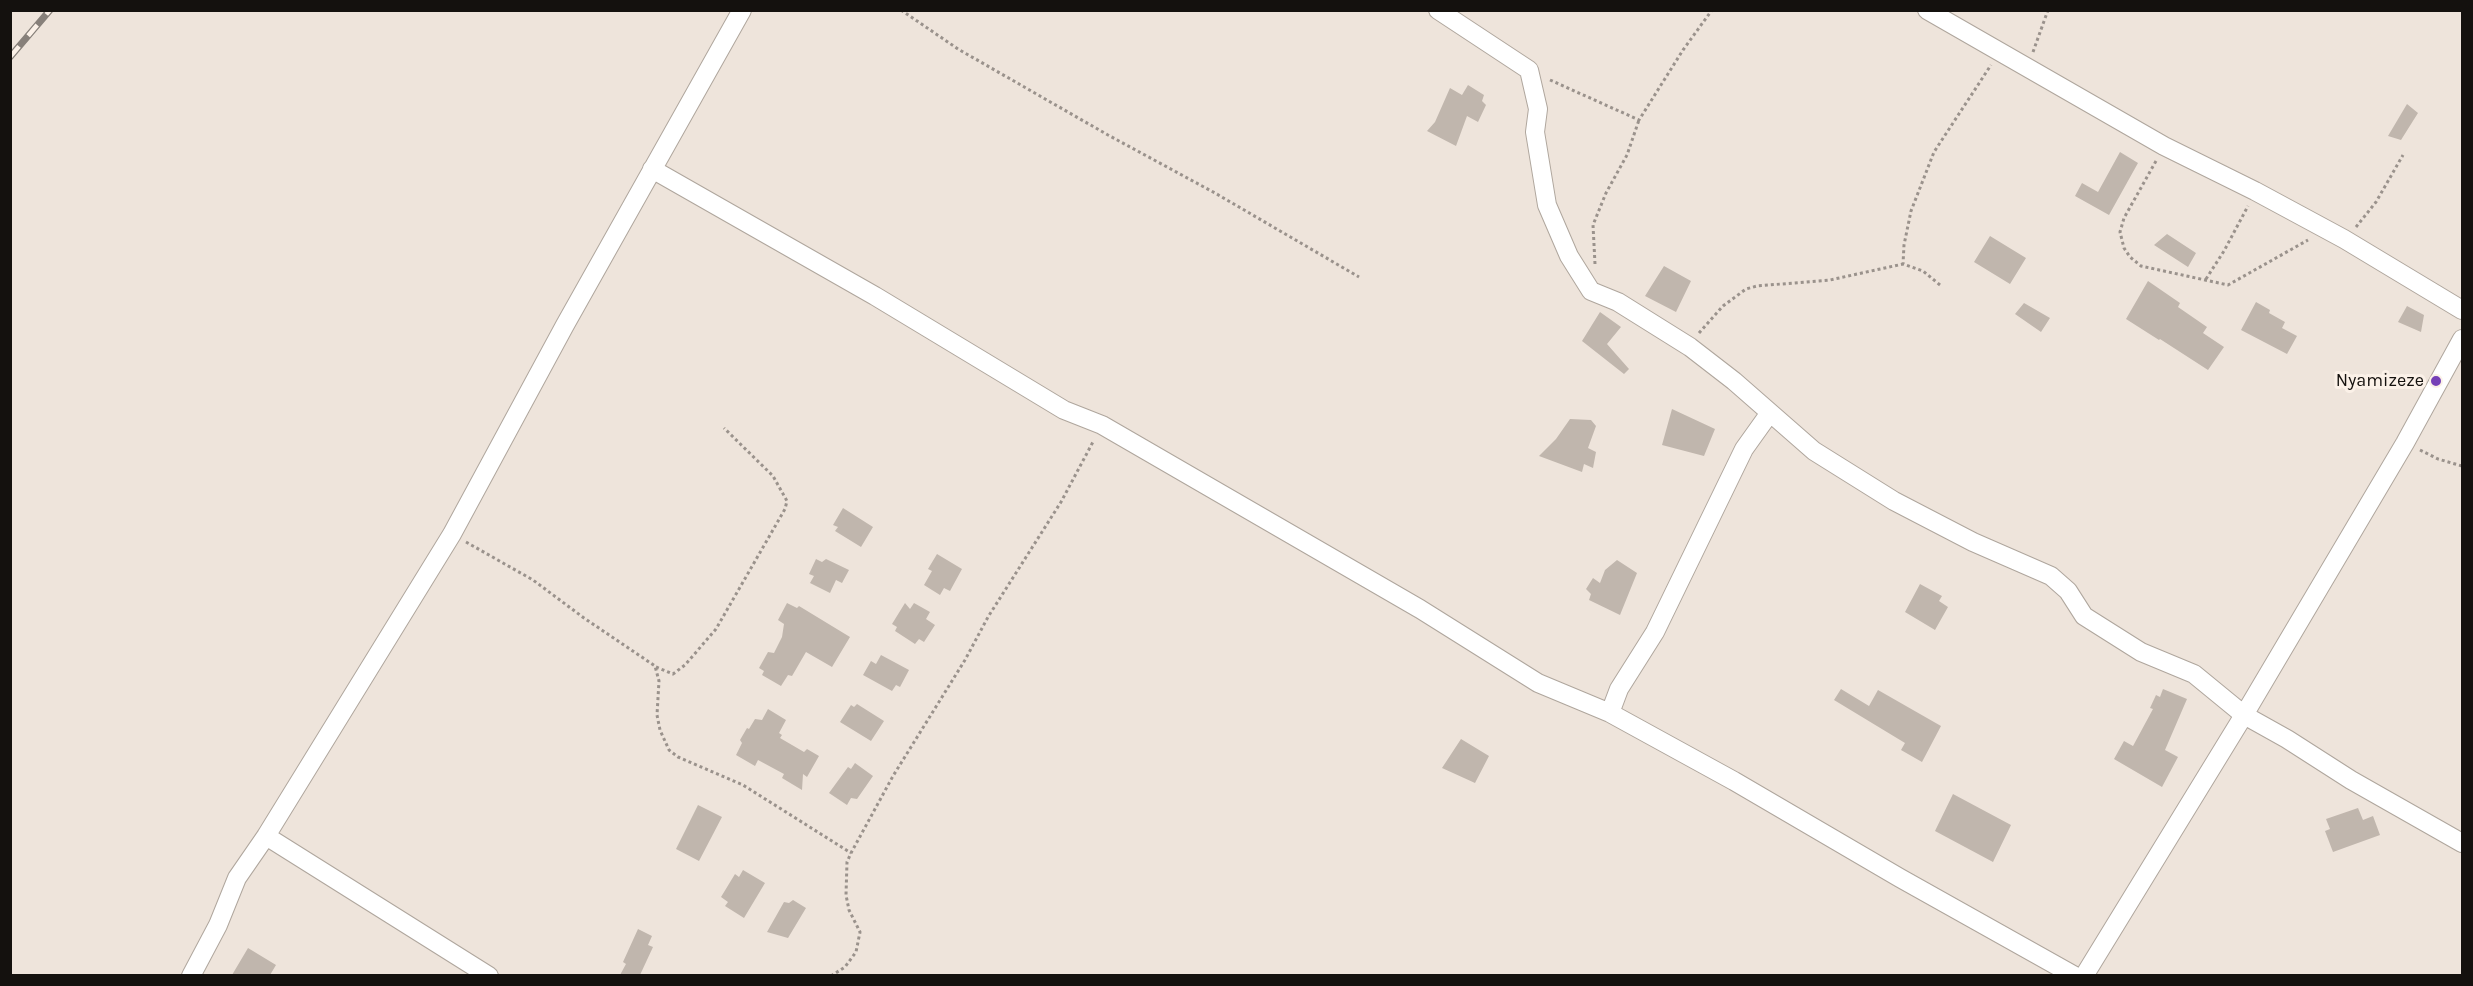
<!DOCTYPE html>
<html>
<head>
<meta charset="utf-8">
<style>
	body { margin:0 }
	#map { position:relative; width:2473px; height:986px; overflow:hidden; background:#eee4db; font-family:Karla,sans-serif }
	canvas { display:block }
	.frame { position:absolute; inset:0; border:12px solid #14110e; pointer-events:none }
</style>
</head>
<body>
<div id="map">
<canvas width="2473" height="986"></canvas>
<div class="frame"></div>
</div>
<script>
const g = document.querySelector('canvas').getContext('2d');
g.lineJoin = 'round';
function paint(path, color) {
  g.fillStyle = color;
  g.fill(path, 'evenodd');
}
function toPath(rows) {
  const path = new Path2D();
  for (const r of rows) {
    path.moveTo(r[0], r[1]);
    for (let i = 2; i < r.length; i += 2) path.lineTo(r[i], r[i + 1]);
  }
  return path;
}
function trace(path, color, width, dash) {
  g.strokeStyle = color;
  g.lineWidth = width;
  g.lineCap = dash ? 'butt' : 'round';
  g.setLineDash(dash || []);
  g.stroke(path);
}
function label(font, color, halo, rows, align = 'center') {
  g.font = font + ' Karla,sans-serif';
  g.lineWidth = 6;
  g.setLineDash([]);
  g.textBaseline = 'middle';
  g.strokeStyle = halo;
  g.fillStyle = color;
  for (const [text, x, y, turn = 0] of rows) {
    g.save();
    g.translate(x, y);
    g.rotate((+turn || 0) * Math.PI / 180);
    g.textAlign = isNaN(turn) ? turn : align;
    if (halo) g.strokeText(text, 0, 0);
    g.fillText(text, 0, 0);
    g.restore();
  }
}
paint(toPath([
	[1468,85,1484,95,1482,101,1486,105,1478,122,1467,116,1456,146,1427,131,1435,122,1450,88,1462,95],
	[2407,104,2418,113,2401,140,2388,136],
	[2120,152,2138,163,2109,215,2075,196,2082,183,2098,192],
	[2167,234,2196,253,2188,267,2154,245],
	[1990,236,2026,258,2010,284,1974,262],
	[1664,266,1691,281,1676,312,1645,296],
	[2148,281,2180,303,2178,307,2207,327,2203,333,2224,347,2208,370,2160,339,2159,340,2126,319],
	[2256,302,2270,310,2269,313,2285,322,2282,328,2297,336,2287,354,2241,330],
	[2024,303,2050,318,2041,332,2015,314],
	[2407,306,2424,315,2421,332,2398,322],
	[1600,312,1621,327,1607,344,1629,369,1624,374,1582,341],
	[1672,409,1715,429,1704,456,1662,445],
	[1570,419,1591,420,1596,426,1588,448,1596,452,1593,468,1584,464,1582,472,1539,456,1556,439],
	[843,508,873,527,861,547,835,531,838,527,833,525],
	[937,554,962,569,950,591,944,588,940,595,924,585,932,571,928,569],
	[816,559,822,562,826,559,849,570,842,583,836,580,830,593,810,583,814,576,809,574],
	[1617,560,1637,573,1620,615,1589,600,1591,594,1586,589,1593,578,1600,583,1605,570],
	[1920,584,1942,596,1939,601,1948,607,1935,630,1905,612],
	[787,603,797,608,799,606,850,637,832,667,806,652,792,676,788,675,781,686,762,675,764,671,759,668,768,652,774,653,782,637,784,624,778,620],
	[905,603,910,609,914,603,930,612,926,619,935,625,924,642,919,639,915,644,895,631,897,627,892,624],
	[881,655,909,670,900,687,896,685,892,691,863,675,871,661,876,664],
	[1841,689,1869,706,1878,690,1941,726,1922,762,1901,750,1905,743,1834,700],
	[2163,689,2187,699,2165,750,2178,757,2162,787,2114,759,2124,741,2133,746,2153,709,2150,708,2156,695,2160,697],
	[857,704,884,721,871,741,840,722,851,705,854,707],
	[768,709,786,720,779,733,782,735,780,738,804,752,807,749,819,756,807,777,803,774,802,790,782,778,784,774,758,760,755,766,736,755,742,743,740,740,747,728,749,729,755,719,762,720],
	[1461,739,1489,756,1475,783,1442,768],
	[855,763,873,776,857,799,851,798,847,805,829,793,848,767,851,769],
	[1953,794,2011,825,1993,862,1935,831],
	[698,805,722,817,699,861,676,849],
	[2358,808,2363,820,2373,816,2380,835,2333,852,2325,831,2330,829,2326,819],
	[743,870,765,883,744,918,725,906,728,902,721,897,735,874,739,877],
	[793,900,806,908,788,938,767,932,784,902,789,903],
	[638,929,652,936,648,945,653,947,640,975,620,975,626,964,623,962],
	[248,948,276,965,270,975,232,975]
]), '#c0b6ad');
const street = toPath([
	[1438,10,1529,70,1538,109,1535,132,1547,205,1569,256,1591,291,1618,302,1690,347,1734,381,1814,451,1894,501,1973,542,2051,576,2068,591,2084,616,2141,652,2194,674,2244,715,2287,739,2351,780,2462,843],
	[1927,10,2164,146,2255,191,2344,239,2462,310],
	[652,169,875,296,1064,410,1102,425,1420,609,1538,683,1610,713,1734,781,1900,878,2075,976],
	[1610,713,1619,689,1655,632,1744,449,1769,414],
	[266,836,489,976],
	[191,976,218,925,237,878,266,836,452,534,565,325,742,10],
	[2084,976,2244,715,2405,443,2462,339]
]);
trace(street, '#afa69d', 20);
trace(toPath([
	[901,10,958,49,1108,135,1215,193,1359,277],
	[2033,52,2048,10],
	[1550,80,1639,120,1683,50,1712,10],
	[2156,161,2124,218,2120,232,2124,248,2130,257,2141,266,2228,285,2308,240],
	[2356,227,2376,202,2403,155],
	[1595,264,1593,225,1606,193,1627,155,1639,120],
	[2206,279,2224,251,2248,206],
	[1940,285,1923,271,1903,264,1904,245,1911,211,1934,152,1991,65],
	[1699,333,1723,306,1746,289,1757,286,1830,280,1903,264],
	[2420,450,2438,459,2462,466],
	[466,542,533,580,584,618,655,666,659,681,657,715,660,730,669,750,678,757,743,785,851,853],
	[656,667,673,674,685,665,716,629,785,509,787,501,773,476,724,428],
	[831,976,845,967,856,952,860,932,849,910,846,895,847,862,851,853,893,776,965,660,988,617,1061,502,1094,440]
]), '#9a928c', 3, [3, 3]);
trace(street, '#fff', 18);
const rail = toPath([
	[10,57,50,10]
]);
trace(rail, '#87807a', 7);
trace(rail, '#fbf1e8', 4.5, [14]);
for (const [x, y, r, color] of [
	[2436,381,6,"#7540b7"]
]) {
  const dot = new Path2D();
  dot.arc(x, y, r, 0, 2 * Math.PI);
  g.fillStyle = color;
  g.fill(dot);
  trace(dot, '#fbf1e8', 2);
}
label('18px', '#14110e', '#fbf1e8', [
	["Nyamizeze",2424,381]
], 'right');
</script>
</body>
</html>
